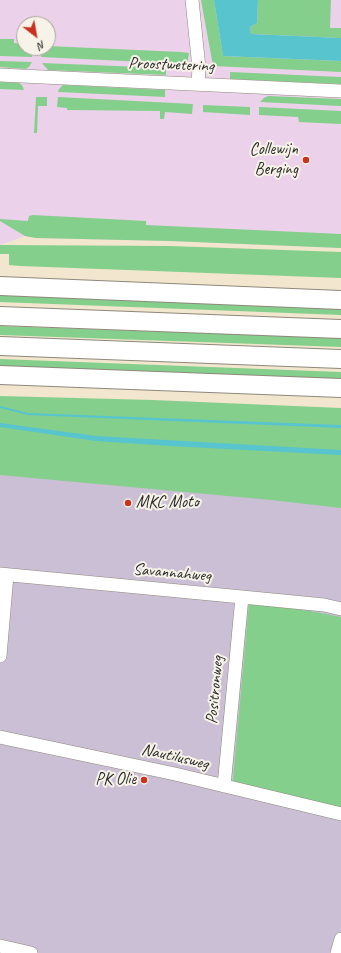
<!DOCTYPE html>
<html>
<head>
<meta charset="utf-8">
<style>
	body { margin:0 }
	#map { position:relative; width:341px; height:953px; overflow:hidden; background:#f2e6ce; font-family:Caveat,sans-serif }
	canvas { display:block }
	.north { position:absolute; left:16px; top:16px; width:40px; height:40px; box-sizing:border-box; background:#f7f3e8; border:1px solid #a5a39c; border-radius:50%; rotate:149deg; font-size:11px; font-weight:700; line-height:16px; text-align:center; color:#2b2b2b }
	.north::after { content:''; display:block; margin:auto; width:14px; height:18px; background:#c8321e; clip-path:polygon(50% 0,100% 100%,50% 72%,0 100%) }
</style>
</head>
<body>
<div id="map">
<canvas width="341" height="953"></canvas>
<div class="north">N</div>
</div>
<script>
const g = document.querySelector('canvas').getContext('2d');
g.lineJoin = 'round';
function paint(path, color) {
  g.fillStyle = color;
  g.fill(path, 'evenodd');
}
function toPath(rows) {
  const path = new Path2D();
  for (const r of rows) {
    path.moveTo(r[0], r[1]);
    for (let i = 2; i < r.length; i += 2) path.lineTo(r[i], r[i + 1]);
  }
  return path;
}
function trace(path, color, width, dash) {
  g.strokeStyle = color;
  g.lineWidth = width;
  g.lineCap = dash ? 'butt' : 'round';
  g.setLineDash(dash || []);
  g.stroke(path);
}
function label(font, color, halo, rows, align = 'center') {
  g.font = font + ' Caveat,sans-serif';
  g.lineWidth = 4;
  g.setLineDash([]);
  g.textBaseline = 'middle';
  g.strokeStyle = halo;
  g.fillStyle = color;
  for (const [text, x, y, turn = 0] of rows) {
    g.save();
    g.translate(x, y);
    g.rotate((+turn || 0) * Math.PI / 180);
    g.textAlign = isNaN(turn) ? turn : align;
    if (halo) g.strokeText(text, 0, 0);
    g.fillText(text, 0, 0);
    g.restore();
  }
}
paint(toPath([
	[0,0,341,0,341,248,170,241,36,238,25,236,0,245],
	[24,24,48,24,48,48,24,48]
]), '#ecd1ea');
paint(toPath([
	[0,442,341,459,341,953,0,953]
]), '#cbbfd5');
paint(toPath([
	[201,0,214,0,223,56,341,61,341,72,213,66],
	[258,0,331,0,330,28,341,28,341,38,251,34,250,27,257,23],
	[0,39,14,39,14,43,24,44,24,48,33,48,32,57,0,56],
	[48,46,181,52,189,53,187,64,41,57,42,48,48,48],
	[0,61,32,62,29,67,25,69,0,67],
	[42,63,166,68,166,75,48,70],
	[230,72,341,77,341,84,230,79],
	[0,82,19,83,22,85,24,90,0,89],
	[63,85,165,90,165,97,58,92,59,89],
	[268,96,341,99,341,106,260,102,264,98],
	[36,97,47,97,47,106,38,106,37,133,34,133],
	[58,97,193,104,192,114,165,112,164,119,160,119,160,111,67,110,67,108,57,107],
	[203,105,250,107,250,115,203,112],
	[259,107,341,111,341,124,299,122,298,117,259,115],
	[33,215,146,221,146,225,341,234,341,248,170,241,36,238,25,236,0,221,0,219,28,221,29,216],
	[0,245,170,246,341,252,341,278,20,266,9,265,9,254,0,254],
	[0,293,341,305,341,315,0,302],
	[0,326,341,338,341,347,0,335],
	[0,359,341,372,341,381,0,369],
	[0,396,153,400,341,408,341,508,271,500,0,475],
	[249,603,310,611,341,617,341,809,237,784,233,780]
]), '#85cf8c');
paint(toPath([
	[214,0,258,0,257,23,250,27,251,34,341,38,341,61,223,56],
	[0,406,28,413,341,425,341,428,28,415,0,408],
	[0,423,96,436,341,450,341,455,170,446,96,441,0,427]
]), '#57c4ce');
const minor = toPath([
	[192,0,199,68,198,84],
	[0,75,341,91],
	[0,574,242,597,324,605,341,609],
	[0,656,7,575],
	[0,737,175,774,341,814],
	[224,786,242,597],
	[0,946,31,953],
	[337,953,341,939]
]);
const highway = toPath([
	[0,286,341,300],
	[0,316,341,329],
	[0,346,341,359],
	[0,375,341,388]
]);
trace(minor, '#8e887c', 14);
trace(highway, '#8e887c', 20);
trace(minor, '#fff', 13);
trace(highway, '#fff', 18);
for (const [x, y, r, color] of [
	[306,160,4,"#c8321e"],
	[128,503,4,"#c8321e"],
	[144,780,4,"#c8321e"]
]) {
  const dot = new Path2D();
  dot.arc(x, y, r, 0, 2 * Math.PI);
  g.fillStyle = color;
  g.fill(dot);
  trace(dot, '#f7f3e8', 1.5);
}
label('17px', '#2b2b2b', '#f7f3e8', [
	["Proostwetering",171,65,2],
	["Savannahweg",172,573,5],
	["Positronweg",215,690,-85],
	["Nautilusweg",175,757,13]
]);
label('17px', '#2b2b2b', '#f7f3e8', [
	["Collewijn",298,150],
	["Berging",298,170],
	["MKC Moto",136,503,"left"],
	["PK Olie",136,780]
], 'right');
</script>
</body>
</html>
